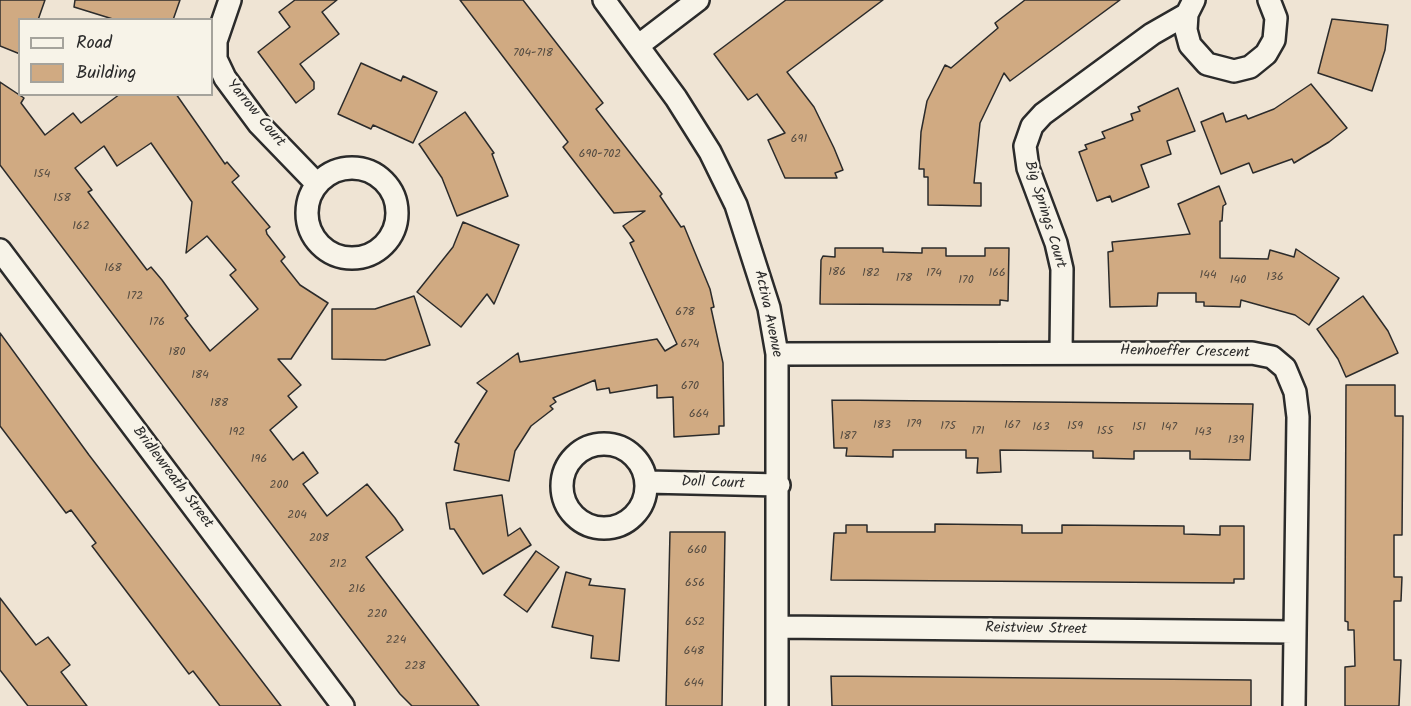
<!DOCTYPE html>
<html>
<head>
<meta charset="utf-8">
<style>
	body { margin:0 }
	#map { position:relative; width:1411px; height:706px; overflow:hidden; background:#efe4d4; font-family:Kalam,sans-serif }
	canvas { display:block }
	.legend { position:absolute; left:18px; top:18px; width:195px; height:78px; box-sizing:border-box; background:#f7f3e8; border:2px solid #a5a39c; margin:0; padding:8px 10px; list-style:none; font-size:18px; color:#2b2b2b }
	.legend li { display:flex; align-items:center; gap:12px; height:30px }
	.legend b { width:30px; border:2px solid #a5a39c }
</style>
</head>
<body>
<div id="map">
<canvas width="1411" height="706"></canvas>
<ul class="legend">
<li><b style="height:8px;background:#f7f3e8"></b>Road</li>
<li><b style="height:16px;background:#d0aa82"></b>Building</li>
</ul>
</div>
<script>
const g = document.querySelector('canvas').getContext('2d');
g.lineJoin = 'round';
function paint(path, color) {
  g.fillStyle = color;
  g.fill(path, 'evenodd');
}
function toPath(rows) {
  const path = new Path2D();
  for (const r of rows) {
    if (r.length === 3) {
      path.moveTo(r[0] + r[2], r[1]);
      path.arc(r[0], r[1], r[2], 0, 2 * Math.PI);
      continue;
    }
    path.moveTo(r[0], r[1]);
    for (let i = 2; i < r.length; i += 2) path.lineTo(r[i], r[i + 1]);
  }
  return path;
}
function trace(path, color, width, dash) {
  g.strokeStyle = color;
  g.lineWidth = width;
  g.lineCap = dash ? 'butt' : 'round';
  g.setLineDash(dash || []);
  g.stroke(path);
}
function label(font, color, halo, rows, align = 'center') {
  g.font = font + ' Kalam,sans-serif';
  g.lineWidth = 4.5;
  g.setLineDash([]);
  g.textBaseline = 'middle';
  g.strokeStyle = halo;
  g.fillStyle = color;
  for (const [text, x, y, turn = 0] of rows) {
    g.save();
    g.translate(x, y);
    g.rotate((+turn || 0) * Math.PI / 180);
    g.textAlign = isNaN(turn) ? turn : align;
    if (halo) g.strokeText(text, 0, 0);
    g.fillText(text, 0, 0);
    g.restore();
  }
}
const building = toPath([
	[0,0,45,0,38,20,20,20,20,54,0,46,0,0],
	[75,0,180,0,173,20,116,20,74,7,75,0],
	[295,0,337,0,322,12,339,34,300,64,314,82,314,89,296,103,258,52,290,27,279,12,295,0],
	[460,0,523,0,603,103,596,109,662,194,660,196,681,227,684,226,710,289,714,307,711,308,723,363,724,426,719,426,719,434,674,437,673,397,657,398,657,385,610,393,609,388,597,390,595,380,553,398,556,402,550,406,553,409,531,426,515,451,509,481,454,470,459,444,455,442,487,391,477,383,518,353,520,362,657,339,665,351,677,344,630,243,634,241,623,226,645,211,614,213,563,147,568,142,460,0],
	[786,0,883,0,787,72,814,107,834,148,843,170,835,173,837,178,785,178,768,140,785,133,757,94,748,100,714,54,786,0],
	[1025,0,1120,0,1010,81,1004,73,980,123,974,183,981,183,981,206,928,205,928,177,924,177,924,169,919,169,921,132,927,101,945,65,951,68,998,28,995,23,1025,0],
	[1332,19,1388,25,1385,50,1372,91,1318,73,1332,19],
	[361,63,401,81,403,76,437,92,413,143,373,125,371,129,338,114,361,63],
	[0,82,24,98,21,103,45,135,73,113,81,123,120,94,176,94,225,164,227,162,239,176,232,182,270,227,266,230,267,234,285,257,281,261,300,285,328,303,291,359,278,359,301,385,288,396,297,407,270,430,293,460,303,452,318,473,303,484,327,516,367,484,395,518,403,530,366,557,479,706,412,706,400,694,0,165,0,82],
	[151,143,192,202,186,253,207,236,236,270,230,275,258,309,210,351,185,318,188,316,162,280,151,267,147,270,88,192,92,190,75,168,104,146,117,166,151,143],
	[1311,84,1347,128,1329,142,1294,163,1292,159,1253,173,1249,163,1221,174,1201,122,1223,113,1226,122,1246,115,1248,119,1274,109,1311,84],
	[1178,88,1195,131,1167,141,1171,154,1141,165,1149,187,1112,202,1110,196,1097,201,1079,152,1087,149,1085,145,1105,138,1102,132,1133,120,1131,114,1140,111,1138,107,1178,88],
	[465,112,494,153,492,154,508,196,457,216,442,178,419,144,465,112],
	[1219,186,1226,204,1223,206,1222,221,1220,221,1220,258,1268,259,1270,250,1294,257,1296,249,1339,278,1309,325,1295,315,1241,300,1240,307,1204,306,1204,302,1196,302,1196,293,1158,293,1157,306,1110,307,1108,252,1113,251,1112,242,1190,234,1178,204,1219,186],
	[463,222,519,245,494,304,487,294,461,327,417,292,453,247,463,222],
	[835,248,883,248,883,252,922,253,922,248,946,248,946,256,985,256,985,248,1009,248,1008,301,1000,300,1000,305,820,304,821,260,823,256,835,257,835,248],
	[414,296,430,345,385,360,332,359,332,309,375,309,414,296],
	[1363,296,1388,331,1398,353,1346,377,1338,359,1317,329,1363,296],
	[0,333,89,455,281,706,220,706,193,671,189,674,92,546,96,543,71,510,66,513,0,426,0,333],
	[1346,385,1395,385,1395,416,1403,416,1402,535,1394,535,1394,577,1402,577,1401,601,1394,601,1394,660,1401,660,1399,706,1345,706,1345,667,1355,666,1354,630,1348,630,1348,622,1345,621,1346,385],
	[832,400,1253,404,1250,460,1190,459,1190,451,1134,451,1134,459,1093,458,1093,451,1000,450,1001,472,977,473,978,458,966,458,966,450,893,450,893,457,846,456,847,448,834,448,832,400],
	[502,495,508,536,520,528,531,545,483,574,454,529,450,529,446,503,502,495],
	[935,524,1022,525,1022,533,1062,533,1062,525,1184,526,1184,534,1220,535,1220,526,1244,526,1244,579,1234,579,1234,583,831,580,834,533,846,533,846,525,867,525,867,532,935,532,935,524],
	[670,532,725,532,722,706,666,706,670,532],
	[536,551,559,567,527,612,504,595,536,551],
	[566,572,591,579,589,585,625,589,619,661,591,658,593,636,552,627,566,572],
	[0,598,36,645,48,637,70,665,61,672,87,706,28,706,0,670,0,598],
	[831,676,1251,680,1251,706,832,706,831,676]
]);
paint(building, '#d0aa82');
trace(building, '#2b2b2b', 1.5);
const street = toPath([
	[230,0,216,41,216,59,225,78,259,124,317,184],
	[604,0,676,98,710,152,736,205,769,308,777,354,777,706],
	[1194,0,1187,14,1186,30,1190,45,1207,64,1234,71,1250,67,1266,54,1274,40,1276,18,1269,0],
	[639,45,698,0],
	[352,213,45],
	[0,250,343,706],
	[1061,352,1062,269,1056,243,1028,168,1025,146,1032,126,1043,114,1152,34,1187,14],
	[777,354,1252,353,1272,357,1285,368,1295,392,1298,417,1294,706],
	[604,486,42],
	[647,482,779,485],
	[778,627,1294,632]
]);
trace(street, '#2b2b2b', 26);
trace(street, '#f7f3e8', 21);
label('12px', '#544b41', null, [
	["704-718",533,54],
	["691",799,140],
	["690-702",600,155],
	["154",42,175],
	["158",62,199],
	["162",81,227],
	["168",113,269],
	["186",837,273],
	["182",871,274],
	["174",934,274],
	["166",997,274],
	["144",1208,276],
	["136",1275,278],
	["178",904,279],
	["170",966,281],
	["140",1238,281],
	["172",135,297],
	["678",685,313],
	["176",157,323],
	["674",690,345],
	["180",177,353],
	["184",200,376],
	["670",690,387],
	["188",219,404],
	["664",699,415],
	["179",914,425],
	["183",882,426],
	["167",1012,426],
	["175",948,427],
	["159",1075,427],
	["163",1041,428],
	["151",1139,428],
	["147",1169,428],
	["171",978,432],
	["155",1105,432],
	["192",237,433],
	["143",1203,433],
	["187",848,437],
	["139",1236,441],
	["196",259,460],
	["200",279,486],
	["204",297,516],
	["208",319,539],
	["660",697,551],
	["212",338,565],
	["656",695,584],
	["216",357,590],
	["220",377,615],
	["652",695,623],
	["224",396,641],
	["648",694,652],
	["228",415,667],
	["644",694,684]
]);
label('15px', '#2b2b2b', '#f7f3e8', [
	["Yarrow Court",255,114,50],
	["Big Springs Court",1044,215,73],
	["Activa Avenue",767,314,78],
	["Henhoeffer Crescent",1185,353,1],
	["Bridlewreath Street",172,478,53],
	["Doll Court",713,484,2],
	["Reistview Street",1036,630,1]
]);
</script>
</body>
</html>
